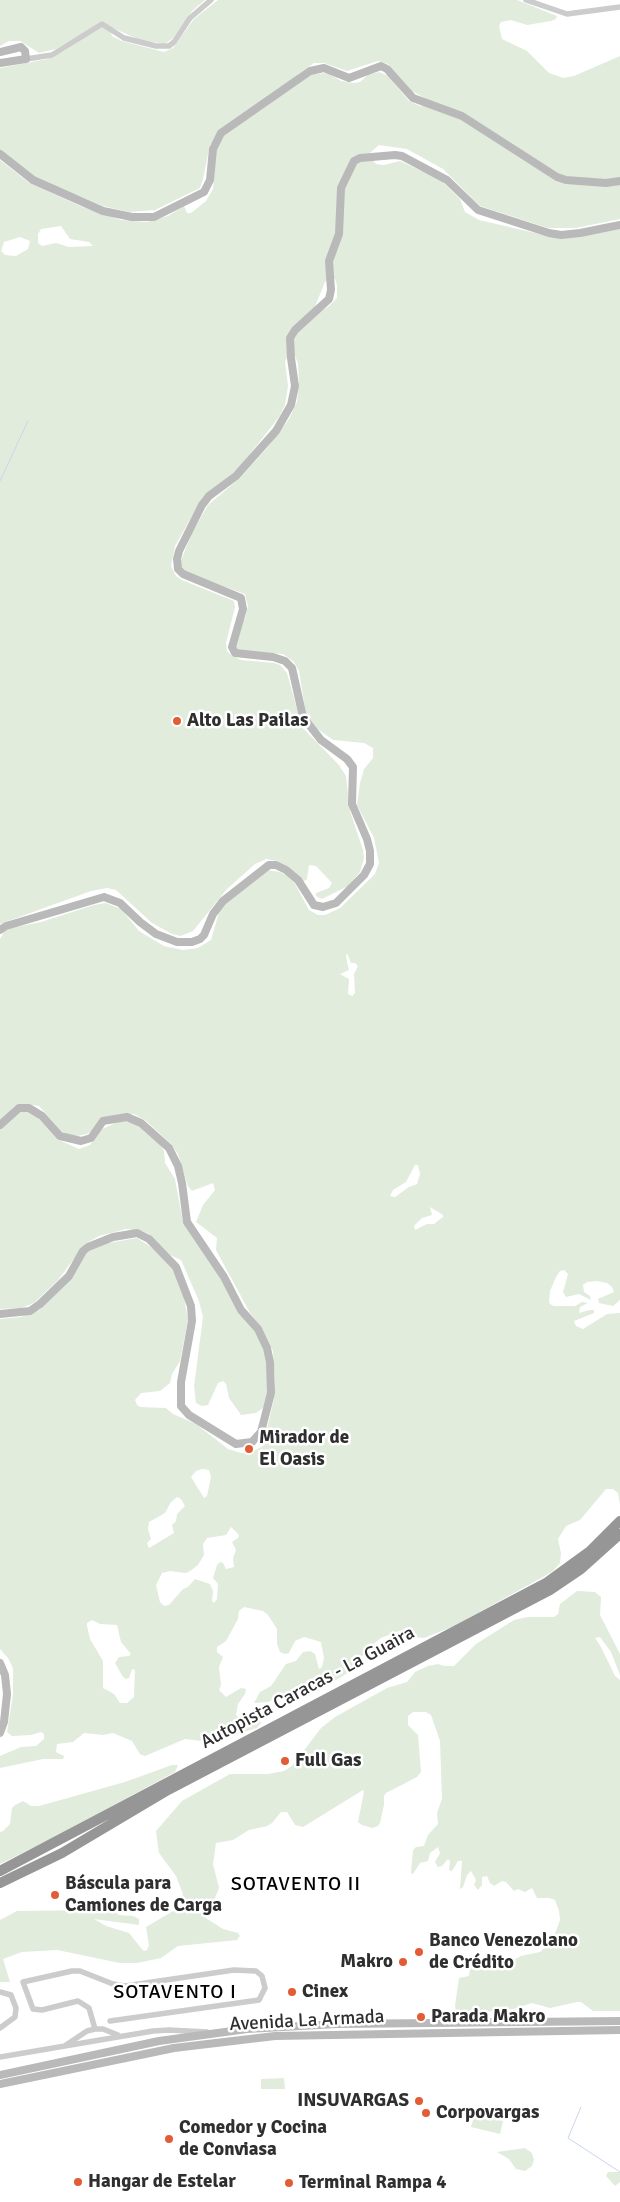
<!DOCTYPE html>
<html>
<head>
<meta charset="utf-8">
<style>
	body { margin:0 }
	canvas { display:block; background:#fff }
</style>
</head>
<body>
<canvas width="620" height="2202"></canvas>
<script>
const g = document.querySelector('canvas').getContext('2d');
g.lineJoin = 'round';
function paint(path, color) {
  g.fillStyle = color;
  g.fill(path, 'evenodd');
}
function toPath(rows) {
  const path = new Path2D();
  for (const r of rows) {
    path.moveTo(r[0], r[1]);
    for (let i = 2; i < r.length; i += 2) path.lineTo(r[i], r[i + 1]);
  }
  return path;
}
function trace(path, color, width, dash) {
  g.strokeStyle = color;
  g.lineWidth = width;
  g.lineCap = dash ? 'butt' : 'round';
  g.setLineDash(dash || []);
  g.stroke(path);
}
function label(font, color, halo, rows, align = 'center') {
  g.font = font + ' Signika,sans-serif';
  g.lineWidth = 5;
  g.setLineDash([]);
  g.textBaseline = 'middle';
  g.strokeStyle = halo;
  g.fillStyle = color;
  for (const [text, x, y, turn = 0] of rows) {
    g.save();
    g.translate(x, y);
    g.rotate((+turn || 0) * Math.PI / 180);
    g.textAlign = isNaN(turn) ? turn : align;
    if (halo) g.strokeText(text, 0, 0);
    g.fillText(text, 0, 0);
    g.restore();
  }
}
paint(toPath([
	[0,0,205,0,193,10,173,38,165,44,140,40,113,28,110,30,112,36,122,41,164,52,173,48,194,19,218,0,517,0,557,16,556,19,551,21,527,25,511,20,501,22,499,26,502,39,527,51,549,73,563,78,574,76,620,56,620,219,576,228,548,228,480,206,443,169,407,149,379,145,370,153,371,158,376,164,384,165,400,161,441,180,460,199,465,212,479,220,557,238,620,228,620,1300,613,1306,599,1303,598,1299,614,1292,612,1287,607,1283,597,1281,587,1282,583,1285,584,1292,590,1296,591,1300,579,1294,566,1297,563,1292,568,1274,564,1270,560,1271,556,1277,550,1291,549,1301,550,1304,554,1306,575,1306,582,1302,588,1303,580,1307,579,1313,590,1310,594,1310,594,1313,574,1321,576,1326,583,1329,607,1314,620,1313,620,1505,618,1493,613,1489,606,1489,580,1520,566,1526,558,1539,561,1553,560,1563,553,1571,543,1577,454,1626,424,1638,415,1637,399,1631,381,1638,368,1648,351,1671,316,1692,307,1694,288,1692,268,1702,254,1703,260,1692,271,1686,286,1664,296,1661,303,1652,310,1651,315,1654,319,1669,322,1667,324,1658,321,1642,304,1637,295,1641,289,1653,285,1654,280,1652,277,1644,277,1629,268,1615,263,1611,244,1607,239,1611,238,1619,226,1641,217,1647,217,1652,223,1657,219,1667,221,1685,219,1690,226,1697,241,1688,246,1689,245,1694,238,1704,236,1715,240,1719,259,1720,261,1723,257,1728,211,1742,185,1739,145,1756,140,1754,132,1741,113,1733,103,1735,84,1733,73,1742,57,1744,56,1752,64,1756,63,1759,43,1759,0,1768,0,1756,21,1747,36,1746,44,1739,44,1734,41,1732,31,1735,12,1736,7,1732,13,1695,13,1668,8,1658,0,1649,0,1319,21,1317,39,1310,73,1277,86,1253,91,1249,103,1244,137,1238,154,1249,174,1269,183,1292,188,1320,180,1361,172,1374,170,1383,160,1391,141,1393,135,1400,137,1405,140,1407,166,1408,173,1414,196,1424,228,1449,241,1453,252,1452,263,1446,274,1399,275,1381,273,1351,261,1327,250,1313,216,1250,217,1238,196,1222,203,1205,215,1190,213,1183,192,1191,188,1186,178,1154,171,1144,145,1120,134,1114,119,1115,87,1134,77,1136,69,1135,61,1131,39,1106,28,1104,15,1106,0,1121,0,939,4,932,11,928,41,922,94,905,106,903,121,909,139,931,164,946,183,950,198,948,211,940,220,909,225,904,267,870,280,872,288,876,294,882,309,910,318,915,325,915,340,908,375,874,379,863,374,838,357,805,360,783,364,769,373,758,373,748,364,743,333,740,316,728,306,714,299,671,294,662,283,654,237,650,234,642,236,633,245,618,248,606,245,594,189,574,182,569,180,563,192,533,208,505,240,478,267,448,289,419,297,402,299,383,298,363,295,356,289,353,285,362,288,386,285,405,279,417,239,468,202,498,175,546,171,566,176,576,182,580,234,601,235,607,226,643,227,651,231,655,241,660,274,663,280,665,287,673,302,727,339,765,346,776,350,811,363,850,364,858,360,872,348,886,322,899,316,896,316,893,329,888,332,883,316,866,309,865,307,879,303,882,284,865,277,861,266,859,255,864,227,889,193,931,181,936,172,934,152,923,116,890,107,888,91,891,0,924,0,160,28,182,80,206,121,220,147,222,168,216,184,206,187,213,191,213,206,201,213,189,218,133,210,145,203,179,200,188,155,210,129,212,103,206,33,177,0,150,0,68,47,59,64,51,79,41,75,38,56,49,39,53,20,41,9,41,0,46],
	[378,61,388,64,412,91,428,100,429,106,420,106,409,101,388,76,379,72,368,75,360,82,354,83,341,81,328,73,297,75,314,63,324,63,347,71],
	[61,226,70,239,89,242,93,246,69,247,56,243,42,246,38,243,38,234,41,229],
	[20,237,30,241,28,249,16,256,5,255,1,251,4,242],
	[330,277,335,279,337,285,337,298,328,307,319,312,314,309,325,282],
	[347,953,351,963,355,963,358,966,354,974,355,993,352,996,348,994,349,979,340,974,349,970,346,957],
	[415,1165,418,1165,420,1174,417,1184,409,1187,395,1197,390,1196,393,1190,406,1182],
	[430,1207,443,1215,443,1217,434,1224,427,1224,415,1230,414,1226,422,1218,432,1215],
	[202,1469,209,1470,211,1477,207,1496,204,1498,191,1477,196,1471],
	[177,1497,181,1499,185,1506,177,1514,176,1521,172,1525,174,1533,149,1548,147,1543,151,1539,148,1529,149,1522,165,1513,171,1502],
	[231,1527,239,1535,238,1538,232,1542,236,1550,233,1558,234,1567,226,1569,223,1563,220,1562,217,1565,213,1578,218,1584,217,1599,214,1603,212,1601,213,1591,210,1584,195,1579,188,1587,183,1589,169,1605,164,1606,160,1602,156,1585,162,1573,170,1571,186,1573,190,1571,198,1565,204,1555,203,1544,207,1538,226,1535],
	[92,1620,100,1624,117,1625,121,1642,131,1654,129,1656,119,1657,115,1663,123,1677,126,1679,129,1678,132,1669,135,1670,134,1697,127,1703,120,1703,114,1694,103,1688,103,1661,90,1639,87,1626,87,1623],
	[26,1111,33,1114,42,1122,59,1140,79,1149,90,1145,102,1129,118,1122,127,1121,136,1124,160,1145,164,1151,165,1163,175,1179,183,1222,261,1340,267,1363,267,1400,263,1408,256,1413,241,1415,229,1398,226,1384,223,1381,218,1383,208,1405,202,1406,196,1403,194,1386,203,1317,199,1301,181,1260,170,1255,149,1234,142,1231,126,1229,99,1236,85,1244,58,1280,34,1303,21,1308,0,1309,0,1129,12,1117,20,1112],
	[577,1591,595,1592,601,1597,600,1615,620,1654,620,1675,611,1652,600,1637,595,1638,601,1647,615,1676,620,1680,620,2011,593,2011,581,2002,577,2002,550,2008,532,2003,513,2009,457,2015,455,2006,459,1978,469,1976,470,1968,476,1965,504,1965,521,1956,540,1952,553,1939,560,1920,559,1911,555,1900,549,1898,537,1898,532,1888,525,1892,518,1889,514,1891,506,1882,502,1881,494,1886,490,1883,487,1876,482,1877,482,1885,478,1890,474,1885,476,1880,471,1871,467,1875,463,1887,460,1889,462,1861,458,1861,452,1871,449,1870,450,1861,448,1859,442,1866,438,1867,435,1862,440,1853,438,1847,430,1853,428,1861,420,1863,413,1874,411,1873,413,1850,416,1847,424,1846,428,1835,438,1824,437,1813,442,1799,440,1741,431,1715,426,1712,413,1712,408,1716,408,1725,418,1735,421,1772,417,1777,386,1793,384,1796,384,1805,380,1823,378,1826,372,1828,362,1825,358,1822,364,1792,363,1790,303,1827,295,1825,287,1812,281,1812,272,1823,267,1826,249,1830,233,1840,216,1843,213,1864,219,1888,215,1898,201,1910,201,1915,223,1929,238,1933,240,1936,237,1940,178,1946,161,1958,137,1963,120,1963,57,1950,22,1952,3,1959,10,1982,0,1982,0,1920,17,1911,97,1910,115,1911,119,1915,133,1916,139,1919,139,1925,94,1919,106,1926,129,1933,141,1948,144,1951,147,1950,149,1945,146,1927,180,1907,182,1899,183,1894,176,1876,159,1853,156,1831,182,1801,230,1774,268,1774,284,1771,292,1766,321,1728,335,1717,387,1688,407,1682,415,1672,428,1666,438,1664,444,1666,454,1666,476,1644,514,1620,528,1617,554,1617,558,1614,560,1604],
	[172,1765,178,1765,175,1772,47,1841,0,1864,0,1832,3,1831,10,1824,12,1808,15,1805,23,1801,31,1806,39,1806,125,1782],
	[284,2078,285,2089,261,2089,261,2079],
	[475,2114,503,2121,500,2134,471,2127],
	[525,2148,532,2153,534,2160,532,2166,525,2171,516,2169,509,2159,497,2152],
	[608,2172,620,2172,620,2182,615,2186,606,2176]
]), '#e1ecdd');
trace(toPath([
	[0,481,28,421],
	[581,2107,568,2138,620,2172]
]), '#cad5eb', 1);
trace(toPath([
	[526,0,567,14,620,7],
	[26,59,52,55,102,24,124,38,156,46,169,46,174,42,190,18,211,0],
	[0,1992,11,1995,16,2008,15,2017,0,2028],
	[95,2029,89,2008,78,2001,42,2010,33,2009,23,1982,72,1971,80,1971,113,1984,125,1986,234,1970,256,1971,262,1976,265,1988,259,2000,110,2021],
	[66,2045,87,2031,95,2029,103,2029,118,2035],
	[0,2057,153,2031,169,2030,207,2032]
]), '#ccc', 5.5);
trace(toPath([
	[0,52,21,47,25,51,26,59,0,63],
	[0,154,33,180,103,211,132,217,154,217,204,192,210,180,213,149,221,133,310,71,324,68,349,78,381,66,387,69,413,98,462,116,557,177,566,180,606,183,620,181],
	[0,930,6,926,104,897,120,903,140,922,156,934,177,942,192,942,200,939,204,935,213,914,223,901,269,865,276,865,286,870,298,880,314,905,323,907,336,903,364,875,370,864,370,851,367,839,352,804,353,767,347,759,321,740,303,717,292,668,285,661,273,657,235,653,232,647,243,609,241,598,183,574,178,569,177,559,179,551,202,505,209,496,236,476,276,431,291,405,295,386,291,358,290,338,295,330,329,299,331,290,329,261,339,234,341,188,354,161,360,158,395,155,402,156,447,180,478,210,549,233,561,235,580,233,620,225],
	[0,1125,19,1108,29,1108,42,1116,60,1136,81,1141,91,1138,103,1121,127,1117,141,1123,169,1148,178,1166,182,1183,187,1222,224,1277,241,1310,258,1329,267,1348,270,1362,271,1393,261,1432,252,1442,236,1444,189,1415,181,1406,181,1382,192,1321,191,1306,176,1267,149,1239,137,1233,113,1237,88,1247,83,1251,69,1276,40,1304,30,1311,0,1314],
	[0,1663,5,1675,7,1694,4,1722,0,1733],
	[0,2075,159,2041,247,2029,337,2024,620,2021],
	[0,2084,174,2048,275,2036,620,2030]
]), '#b9b9b9', 8);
trace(toPath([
	[0,1871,546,1583,590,1551,620,1521],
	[0,1883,62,1853,168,1790,550,1590,581,1569,620,1534]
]), '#969696', 10);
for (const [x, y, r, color] of [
	[177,721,5,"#e25c35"],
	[249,1449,5,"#e25c35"],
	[285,1761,5,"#e25c35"],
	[55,1895,5,"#e25c35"],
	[419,1952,5,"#e25c35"],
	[403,1962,5,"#e25c35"],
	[292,1992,5,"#e25c35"],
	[421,2017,5,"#e25c35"],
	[419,2101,5,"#e25c35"],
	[426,2113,5,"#e25c35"],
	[169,2139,5,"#e25c35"],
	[78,2182,5,"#e25c35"],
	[289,2183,5,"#e25c35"]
]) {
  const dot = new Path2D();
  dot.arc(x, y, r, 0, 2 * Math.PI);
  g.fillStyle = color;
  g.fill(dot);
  trace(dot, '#fff', 2);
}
label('bold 19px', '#2f2f2f', '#fff', [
	["Alto Las Pailas",187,721],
	["Mirador de",259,1438],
	["El Oasis",259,1460],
	["Full Gas",295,1761],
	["Báscula para",65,1884],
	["Camiones de Carga",65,1906],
	["Banco Venezolano",429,1941],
	["de Crédito",429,1963],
	["Makro",393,1962,"right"],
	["Cinex",302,1992],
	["Parada Makro",431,2017],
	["INSUVARGAS",409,2101,"right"],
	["Corpovargas",436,2113],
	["Comedor y Cocina",179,2128],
	["de Conviasa",179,2150],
	["Hangar de Estelar",88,2182],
	["Terminal Rampa 4",299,2183]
], 'left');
label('19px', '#2f2f2f', '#fff', [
	["Autopista Caracas - La Guaira",308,1688,-28],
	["Avenida La Armada",307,2021,-3]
]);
g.letterSpacing = '1px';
label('20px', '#000', '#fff', [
	["SOTAVENTO II",296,1885],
	["SOTAVENTO I",175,1993]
]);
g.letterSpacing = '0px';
</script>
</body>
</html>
